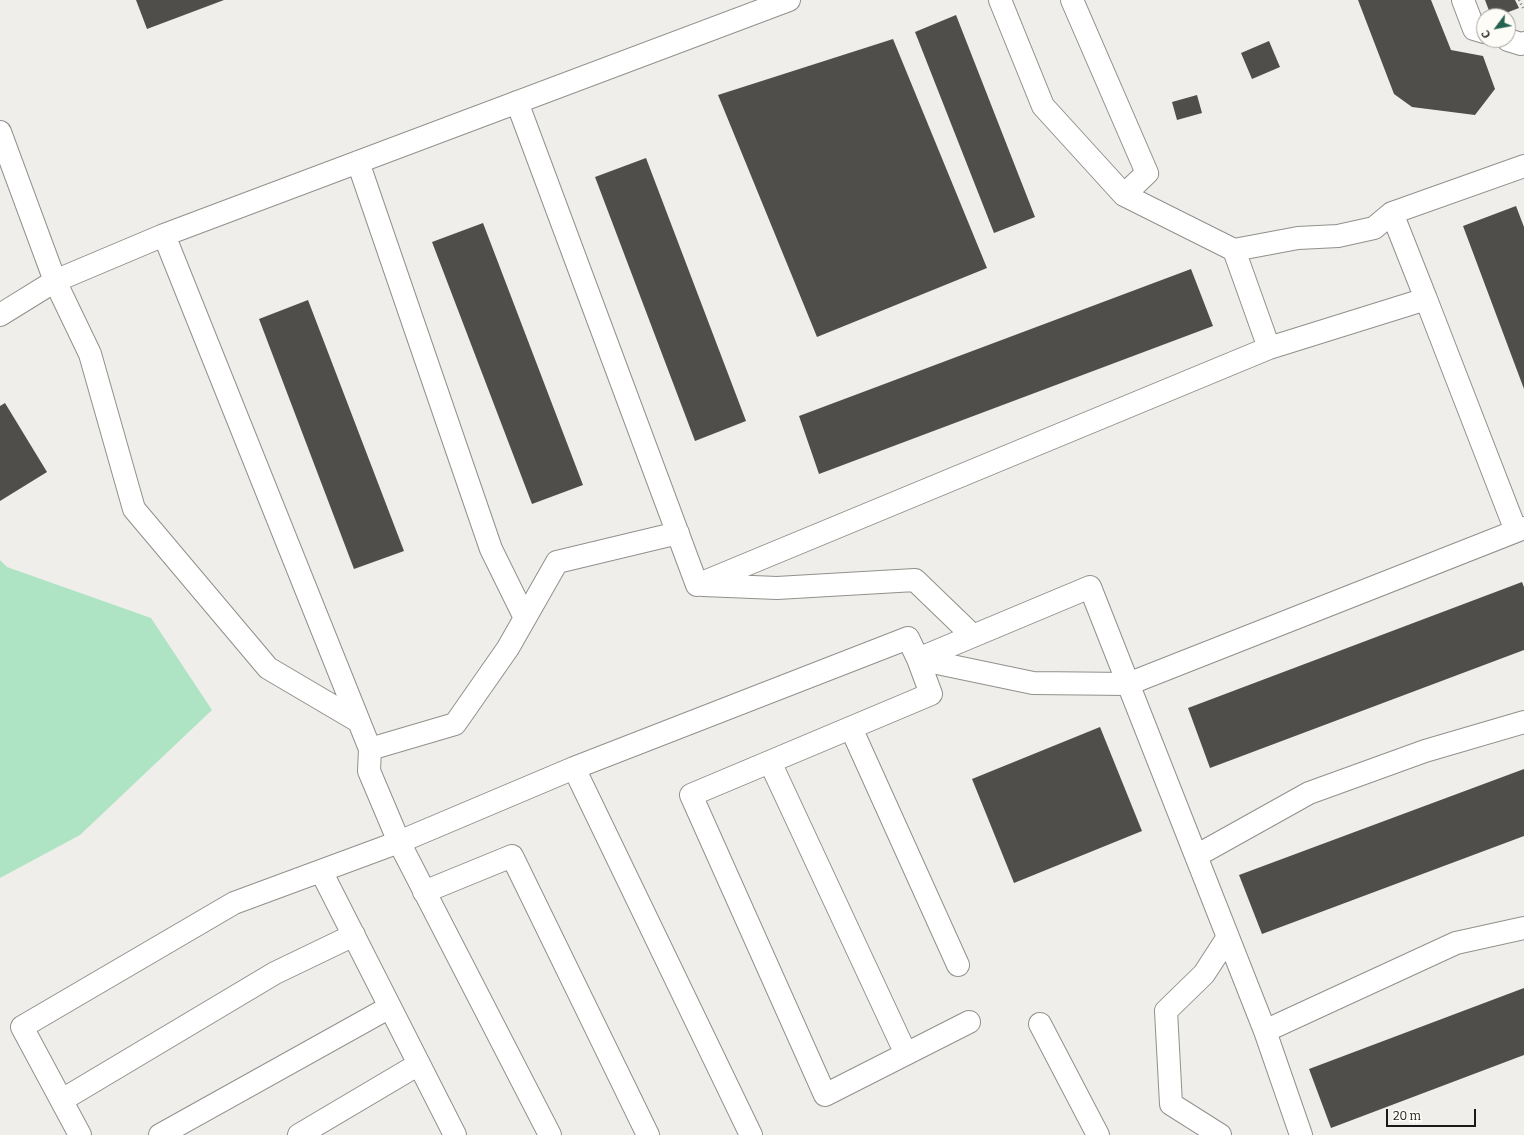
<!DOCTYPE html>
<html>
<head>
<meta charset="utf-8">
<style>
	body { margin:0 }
	#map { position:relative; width:1524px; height:1135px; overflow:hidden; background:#efeeea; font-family:Bitter,serif }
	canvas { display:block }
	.north { position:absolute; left:1476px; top:8px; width:40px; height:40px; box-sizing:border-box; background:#fdfcf7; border:1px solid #a2a29e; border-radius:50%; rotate:238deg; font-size:11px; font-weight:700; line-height:16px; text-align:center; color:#1a1a19 }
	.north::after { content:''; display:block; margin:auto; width:14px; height:18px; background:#24624f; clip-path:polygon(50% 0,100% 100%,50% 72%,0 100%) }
	.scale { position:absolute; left:1386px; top:1109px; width:90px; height:18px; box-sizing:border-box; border:2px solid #1a1a19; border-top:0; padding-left:5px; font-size:12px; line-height:14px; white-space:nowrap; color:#1a1a19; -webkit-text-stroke:3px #fdfcf7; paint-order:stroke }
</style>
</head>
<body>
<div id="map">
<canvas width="1524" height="1135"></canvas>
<div class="north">С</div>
<div class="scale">20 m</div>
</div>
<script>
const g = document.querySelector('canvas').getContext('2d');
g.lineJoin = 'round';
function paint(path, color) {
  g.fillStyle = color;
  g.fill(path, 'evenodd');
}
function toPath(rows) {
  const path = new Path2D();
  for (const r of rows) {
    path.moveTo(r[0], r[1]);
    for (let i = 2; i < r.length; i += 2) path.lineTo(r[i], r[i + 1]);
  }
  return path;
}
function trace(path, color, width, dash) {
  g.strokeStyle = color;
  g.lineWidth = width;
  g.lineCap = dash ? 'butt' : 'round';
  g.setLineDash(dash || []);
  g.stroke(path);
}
paint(toPath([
	[0,560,7,567,151,618,212,710,80,835,0,878]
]), '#aee4c3');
paint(toPath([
	[136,0,224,0,147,29],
	[1358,0,1431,0,1451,50,1483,56,1495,89,1475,115,1412,107,1394,94],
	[1485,0,1515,0,1519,8,1498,16,1491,16],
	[956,15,1035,217,994,233,915,32],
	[893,39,987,268,817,337,718,95],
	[1269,41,1280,67,1252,79,1241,53],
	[1197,95,1202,113,1177,120,1172,102],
	[646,158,746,421,695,441,595,177],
	[1516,206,1524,227,1524,389,1463,226],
	[483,223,583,485,532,504,432,242],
	[1191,269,1213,326,819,474,799,416],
	[308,300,404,551,354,569,259,319],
	[5,403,47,472,0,501,0,406],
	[1522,582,1524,587,1524,650,1210,768,1188,708],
	[1100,727,1142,831,1014,883,972,779],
	[1524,769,1524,836,1262,934,1239,875],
	[1524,988,1524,1055,1331,1128,1309,1069]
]), '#4f4e4a');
const minor = toPath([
	[1000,0,1043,106,1124,195,1234,250,1269,348],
	[1072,0,1147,173,1124,195],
	[1463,0,1474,29,1484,32],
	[1508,40,1521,44,1524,43],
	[517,102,697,585,1269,348,1426,299,1392,213,1524,166],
	[0,132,55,281,90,354,134,509,268,668,358,721],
	[358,162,491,549,525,618],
	[164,235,370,749,455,724,508,648,557,562,678,533],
	[1234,250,1298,238,1338,236,1374,228,1392,213],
	[1426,299,1516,531],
	[0,315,55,281,164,235,789,0],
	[703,585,777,588,915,580,973,636],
	[918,659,1090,587,1265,1031,1301,1135],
	[918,659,1033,683,1128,684,1524,528],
	[851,728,958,965],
	[370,749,369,771,399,842,550,1135],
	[770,762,906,1054],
	[1196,856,1309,793,1425,751,1524,722],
	[321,871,455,1135],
	[424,892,512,856,648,1135],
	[1040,1024,1098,1135],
	[1265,1031,1456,943,1524,928],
	[62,1100,275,973,354,935],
	[80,1135,22,1027,234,903,399,842,574,768],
	[160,1135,390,1007],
	[299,1135,419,1064],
	[751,1135,574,768,908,638,918,659,931,694,691,795,825,1095,969,1022],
	[1220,1135,1171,1104,1166,1011,1204,974,1228,937]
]);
trace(minor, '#91908c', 24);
trace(toPath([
	[1519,0,1523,8]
]), '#7e7e7b', 2.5, [1, 3]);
trace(minor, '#fff', 22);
</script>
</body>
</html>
